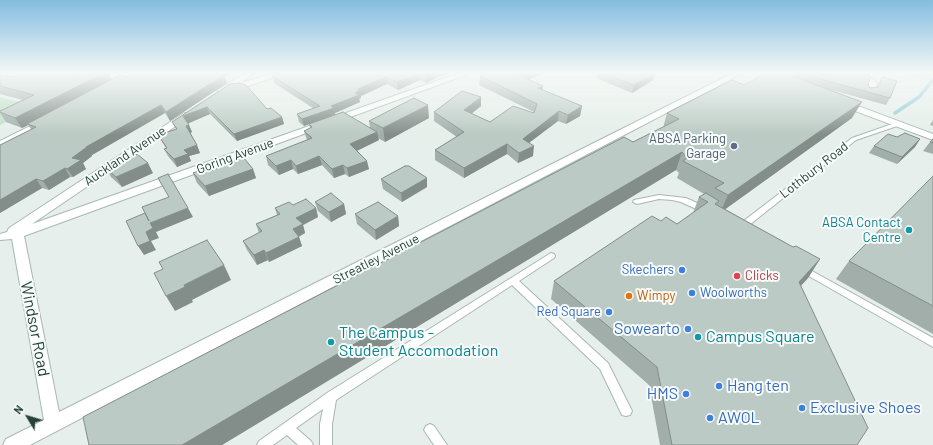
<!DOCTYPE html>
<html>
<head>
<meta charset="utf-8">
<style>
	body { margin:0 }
	#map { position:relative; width:933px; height:445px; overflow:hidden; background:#e6efeb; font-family:Barlow,sans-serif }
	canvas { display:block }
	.north { position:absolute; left:8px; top:397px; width:40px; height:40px; -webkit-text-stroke:3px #f7fbf9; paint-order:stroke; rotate:308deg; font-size:11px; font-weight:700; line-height:16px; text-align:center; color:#24423a }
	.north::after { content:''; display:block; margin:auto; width:14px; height:18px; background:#24423a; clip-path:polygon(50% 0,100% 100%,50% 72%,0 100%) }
</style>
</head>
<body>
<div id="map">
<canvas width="933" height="445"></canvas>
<div class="north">N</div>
</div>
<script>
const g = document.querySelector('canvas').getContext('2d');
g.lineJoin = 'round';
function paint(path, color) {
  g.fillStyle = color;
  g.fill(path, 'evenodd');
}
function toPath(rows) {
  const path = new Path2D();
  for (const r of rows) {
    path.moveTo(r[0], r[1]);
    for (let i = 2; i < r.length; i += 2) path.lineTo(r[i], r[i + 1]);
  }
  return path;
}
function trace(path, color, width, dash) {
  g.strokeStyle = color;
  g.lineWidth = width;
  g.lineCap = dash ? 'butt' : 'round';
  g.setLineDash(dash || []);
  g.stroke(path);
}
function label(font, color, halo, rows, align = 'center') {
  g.font = font + ' Barlow,sans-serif';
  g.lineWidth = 4;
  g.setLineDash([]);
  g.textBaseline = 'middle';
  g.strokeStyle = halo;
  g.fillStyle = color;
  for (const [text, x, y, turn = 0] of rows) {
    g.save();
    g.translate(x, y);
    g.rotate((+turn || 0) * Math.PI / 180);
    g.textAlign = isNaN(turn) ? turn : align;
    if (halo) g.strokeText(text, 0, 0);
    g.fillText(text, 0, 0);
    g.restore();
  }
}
paint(toPath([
	[902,73,933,73,933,83]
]), '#d4dfda');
paint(toPath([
	[0,97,38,106,0,125]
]), '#bfe0c8');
trace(toPath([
	[895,113,919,97,933,80]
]), '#8ec9d4', 3.5);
const lane = toPath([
	[898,122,900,123,900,125,856,140,743,230,737,230,736,228,737,226,852,138,898,122],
	[659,195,686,198,708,208,709,210,705,213,681,202,672,200,659,199,637,204,633,202,634,200,659,195],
	[551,253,554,254,555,256,554,258,519,281,608,363,632,411,630,415,626,416,622,415,600,369,512,285,336,400,332,424,332,445,320,445,320,424,323,409,296,428,311,441,313,445,298,445,287,435,273,445,257,445,259,441,327,393,551,253],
	[803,266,933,338,933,347,800,271,799,269,800,267,803,266],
	[430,424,434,426,447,445,434,445,424,430,426,426,430,424]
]);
const street = toPath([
	[12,73,22,73,5,83,0,83,0,79,12,73],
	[245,73,254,73,241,83,275,73,288,73,238,89,232,89,224,94,218,94,218,90,245,73],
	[459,73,471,73,24,236,59,412,733,73,743,73,30,445,3,445,6,439,44,420,12,239,0,240,0,234,7,232,9,228,184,113,190,113,192,115,32,224,459,73],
	[856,73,866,73,876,82,877,84,872,94,866,94,865,92,869,84,856,73],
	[842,100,933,134,933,140,839,105,839,101,842,100],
	[44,119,47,120,47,124,0,148,0,141,44,119]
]);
trace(lane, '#a8b8b2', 2);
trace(street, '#a8b8b2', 2);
paint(lane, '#fff');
paint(street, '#fff');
paint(toPath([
	[78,73,108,73,111,80,127,77,135,73,228,73,228,75,225,77,227,83,170,121,165,113,92,155,92,156,83,163,86,169,73,177,70,177,49,190,42,188,0,213,31,129,28,125,22,128,6,122,0,113,0,111,23,100,0,94,0,76,12,77,73,75],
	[279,73,452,73,438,77,426,83,420,80,398,90,387,84,361,96,361,98,359,99,360,102,335,113,335,115,370,128,369,121,429,118,385,142,378,138,379,140,357,151,369,169,349,177,345,174,334,178,322,165,298,174,293,169,279,175,268,165,266,156,307,140,304,131,310,128,309,124,304,126,299,122,297,114,313,108,274,83,272,76],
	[597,73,655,73,653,80,632,93,596,78],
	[794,73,822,73,823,75,827,75,826,73,866,73,868,84,870,88,877,88,882,77,890,98,886,105,828,89,852,118,725,209,793,247,820,259,808,278,801,286,857,445,660,445,649,385,551,299,554,281,661,221,677,224,693,213,699,197,704,194,677,178,679,173,676,170,222,445,89,445,633,142,663,128,667,113,744,85,793,76],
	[480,76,528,79,542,90,582,106,580,116,566,124,558,121,529,143,533,156,518,163,507,154,464,178,435,160,435,150,457,137,434,121,434,112,481,106,471,113,490,122,534,113,534,112,479,85],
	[230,84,267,109,282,117,284,124,237,141,210,114,188,123,192,132,190,133,200,153,189,156,191,161,177,167,168,156,164,149,166,148,158,135,176,129,172,122],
	[933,120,933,126,930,125],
	[897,137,920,139,915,147,897,164,869,153,874,146],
	[933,139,933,154,923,151,930,142],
	[105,167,153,173,122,187,111,177],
	[253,169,256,178,209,196,197,183,193,173],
	[933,176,933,334,836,279,849,261],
	[427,178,427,187,402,202,383,189,381,179],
	[315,202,344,204,346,214,331,222,318,211],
	[293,205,316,208,318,217,303,225,305,233,299,237,302,246,269,262,268,260,257,265,247,250,243,241,259,233,256,224,277,215,275,208],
	[355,214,398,216,399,226,376,240,357,224]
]), '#a1aea9');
paint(toPath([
	[104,73,108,73,112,80,27,124,28,125,22,128,15,118],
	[217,73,228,73,228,75,225,77,227,83,170,121,166,112],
	[420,73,420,80,398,90,397,82],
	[430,73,452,73,438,77,426,83,425,75],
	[523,73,545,73,518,84,518,75],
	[655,73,653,80,632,93,634,85],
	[386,77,387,84,361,96,361,98,359,99,360,102,335,113,335,115,304,126,302,119,331,106,355,93,358,89],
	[543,86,542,95,538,88],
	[481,97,481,106,464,120,464,110],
	[862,102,852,118,720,213,728,195],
	[161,105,165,113,92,155,92,156,83,163,86,169,73,177,67,169,72,158,86,147],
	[428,105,429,118,385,142,383,128],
	[582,106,580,116,566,124,568,115],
	[207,107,210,114,187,124,183,116],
	[559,111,558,121,522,148,523,139],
	[282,117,284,124,237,141,234,134],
	[189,125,192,132,189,134,186,126],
	[377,132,379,140,352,153,350,144],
	[920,139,915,147,897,164,902,157],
	[507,144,507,154,464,178,464,168],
	[197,145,200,153,189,156,191,161,177,167,174,159,184,150],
	[534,146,533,156,518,163,519,153],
	[682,152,676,170,222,445,182,445],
	[319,156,322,165,298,174,296,166],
	[291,160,293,169,279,175,276,166],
	[367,161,369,169,349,177,347,168],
	[148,163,153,173,122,187,116,177],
	[343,165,345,174,334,178,332,169],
	[65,168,70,177,49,190,43,181],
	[253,169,256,178,209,196,205,186],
	[427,178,427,187,402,202,401,193],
	[36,179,42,188,0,213,0,200],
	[344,204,346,214,331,222,329,212],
	[188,208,193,217,156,232,159,238,151,241,156,250,144,255,138,246,150,223],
	[316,208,318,217,303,225,305,233,295,238,293,229,296,218],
	[398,216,399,226,376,240,375,230],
	[299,237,302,246,269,262,266,253],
	[264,250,268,260,257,265,254,255],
	[820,259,808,278,787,300,799,282],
	[224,265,231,280,192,300,193,302,175,311,166,296,184,285]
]), '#838d89');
const building = toPath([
	[22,73,62,73,73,75,78,73,104,73,15,118,0,112,0,111,34,95,0,86,0,76,2,75,12,77,22,73],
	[135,73,218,73,224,75,166,112,161,105,86,147,87,147,72,158,81,160,67,169,65,168,43,181,36,179,0,200,0,145,36,127,27,124,120,75,127,77,135,73],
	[279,73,420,73,397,82,386,77,358,89,360,90,355,93,359,95,331,106,334,108,302,119,297,114,320,106,272,76,279,73],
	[420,73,430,73,425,75,420,73],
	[487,73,523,73,518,75,543,86,538,88,582,106,568,115,559,111,523,139,534,146,519,153,507,144,464,168,435,150,464,132,434,112,462,91,481,97,464,110,490,122,513,106,534,113,537,104,480,76,487,73],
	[603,73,655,73,634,85,603,73],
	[766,73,784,73,862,102,728,195,715,188,724,183,683,161,687,158,682,152,182,445,89,445,83,417,624,137,633,142,679,119,667,113,732,80,744,85,766,73],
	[798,73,822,73,823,75,830,75,831,73,866,73,871,77,868,84,870,88,878,87,882,77,897,81,890,98,798,73],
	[239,83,246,85,267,109,271,108,282,117,234,134,207,107,183,116,189,125,186,126,197,145,184,150,188,154,174,159,164,149,167,148,158,135,177,129,172,122,230,84,239,83],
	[414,98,428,105,383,128,369,121,414,98],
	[343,112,377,132,350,144,367,161,347,168,343,165,332,169,319,156,296,166,291,160,276,166,266,156,312,138,304,131,312,127,309,124,343,112],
	[905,133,920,139,902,157,874,146,888,134,897,137,905,133],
	[933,139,933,143,930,142,933,139],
	[137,154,148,163,116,177,105,167,137,154],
	[243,157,253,169,205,186,193,173,203,169,207,169,209,172,243,157],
	[405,166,409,166,427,178,401,193,381,179,405,166],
	[168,174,188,208,150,223,153,228,146,232,150,241,138,246,126,221,145,213,149,221,142,207,169,197,158,178,168,174],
	[933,176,933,306,849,261,933,176],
	[331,193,344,204,329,212,315,202,331,193],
	[706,193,719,201,715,204,793,247,796,246,820,259,799,282,868,428,857,445,672,445,657,367,554,281,652,216,661,221,666,217,677,224,708,202,699,197,706,193],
	[306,199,316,208,296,218,303,224,293,229,299,237,266,253,264,250,254,255,243,241,262,231,256,224,280,214,275,208,289,202,293,205,306,199],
	[378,202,398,216,375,230,355,214,378,202],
	[207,240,224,265,184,285,185,287,166,296,154,273,163,269,159,262,207,240]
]);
paint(building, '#bbcac4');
trace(building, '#838d89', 1);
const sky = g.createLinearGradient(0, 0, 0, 135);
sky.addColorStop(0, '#84bce0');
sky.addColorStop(0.54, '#f4f8f6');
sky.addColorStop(1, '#f4f8f600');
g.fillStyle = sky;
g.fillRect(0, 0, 933, 135);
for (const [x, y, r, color] of [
	[734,146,4,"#5c6f8a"],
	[909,230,4,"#0f9aa8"],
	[682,270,4,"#3f7fe0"],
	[737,276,4,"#e0444e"],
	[692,293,4,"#3f7fe0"],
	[629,296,4,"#e8710a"],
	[609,312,4,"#3f7fe0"],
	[688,329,4,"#3f7fe0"],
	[698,337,4,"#0f9aa8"],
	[331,342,4,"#0f9aa8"],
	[719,386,4,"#3f7fe0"],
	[686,394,4,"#3f7fe0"],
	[802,408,4,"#3f7fe0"],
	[710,418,4,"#3f7fe0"]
]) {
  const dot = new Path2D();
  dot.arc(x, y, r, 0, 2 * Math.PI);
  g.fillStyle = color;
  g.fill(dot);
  trace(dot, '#f7fbf9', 1.5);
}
label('13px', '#4e5e75', '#f7fbf9', [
	["ABSA Parking",726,139],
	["Garage",726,154]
], 'right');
label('13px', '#24423a', '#f7fbf9', [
	["Auckland Avenue",125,156,-34],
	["Goring Avenue",235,156,-20],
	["Lothbury Road",814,170,-38],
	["Streatley Avenue",376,259,-27]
]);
label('13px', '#0d838f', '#f7fbf9', [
	["ABSA Contact",901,223],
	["Centre",901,238]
], 'right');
label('13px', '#366cbe', '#f7fbf9', [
	["Skechers",674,270],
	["Woolworths",700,293,"left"],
	["Red Square",601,312]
], 'right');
label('13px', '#be3a42', '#f7fbf9', [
	["Clicks",745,276]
], 'left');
label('13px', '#c56008', '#f7fbf9', [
	["Wimpy",637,296]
], 'left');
label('16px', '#24423a', '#f7fbf9', [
	["Windsor Road",35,329,79]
]);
label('16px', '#366cbe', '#f7fbf9', [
	["Sowearto",680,329,"right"],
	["Hang ten",727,386],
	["HMS",678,394,"right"],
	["Exclusive Shoes",810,408],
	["AWOL",718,418]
], 'left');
label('16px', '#0d838f', '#f7fbf9', [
	["The Campus -",339,333],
	["Student Accomodation",339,351],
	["Campus Square",706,337]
], 'left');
</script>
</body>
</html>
